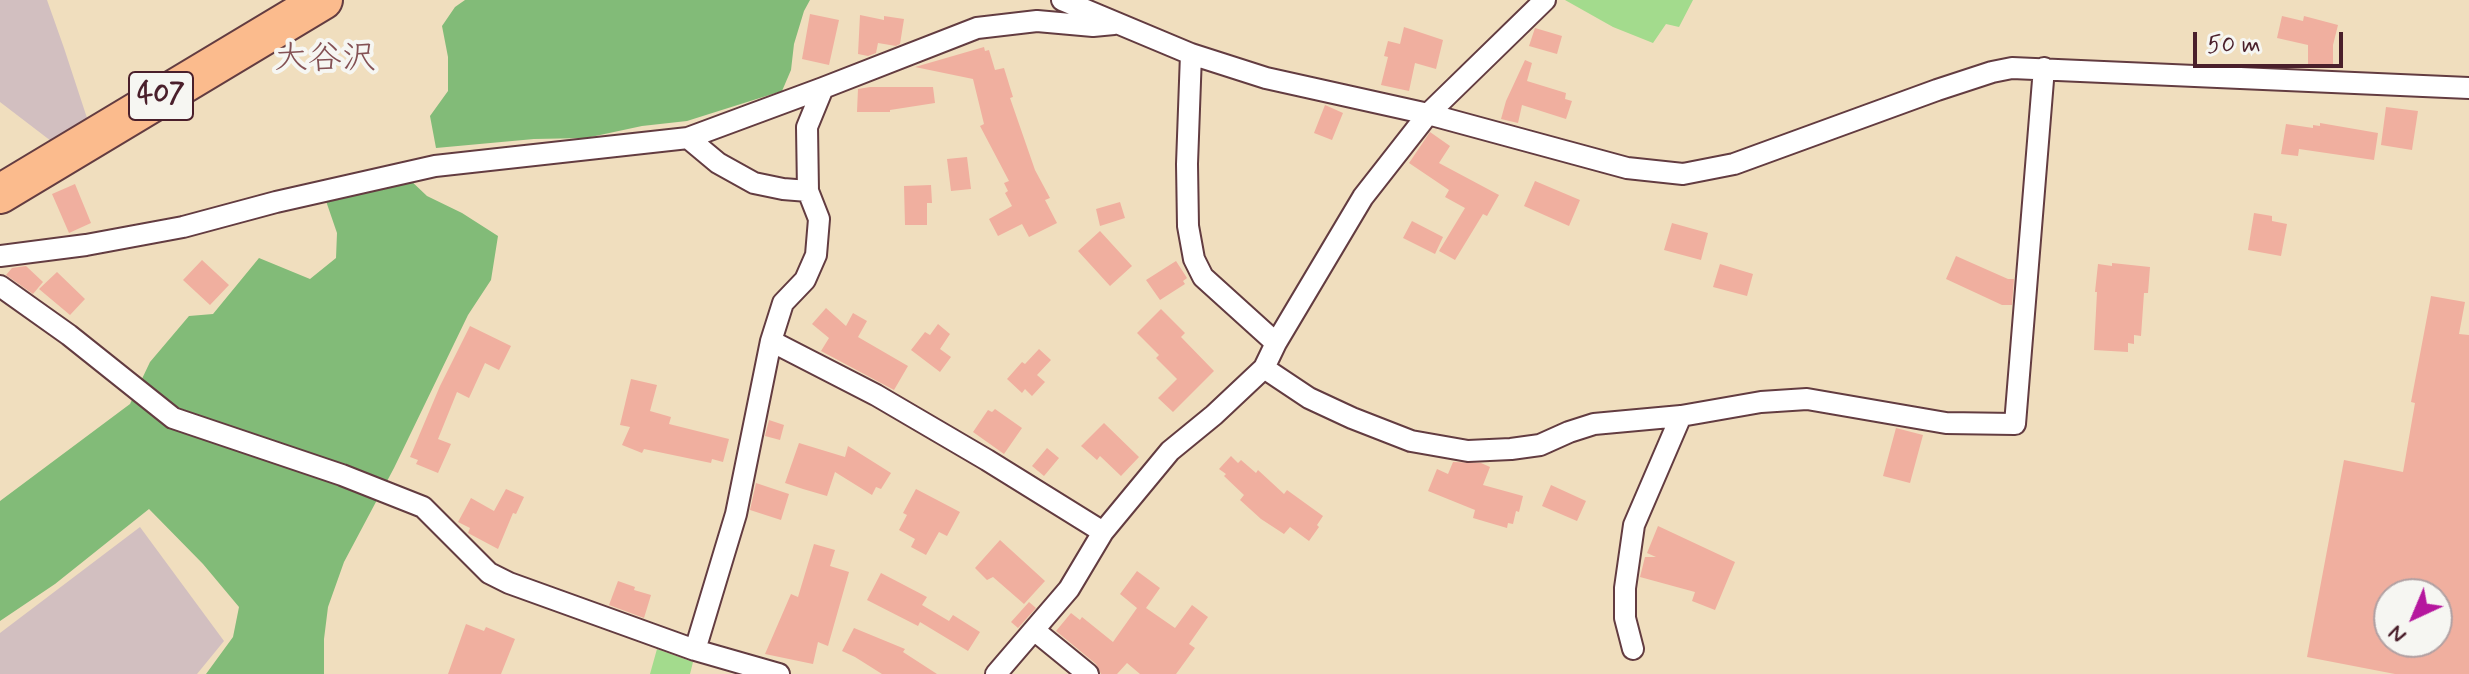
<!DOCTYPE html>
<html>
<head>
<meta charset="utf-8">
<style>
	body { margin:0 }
	#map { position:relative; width:2469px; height:674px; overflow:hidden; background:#f0debe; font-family:Mynerve,sans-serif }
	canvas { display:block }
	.north { position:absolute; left:2373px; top:578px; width:80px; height:80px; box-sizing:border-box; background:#f6f6f2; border:2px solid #b1a0a2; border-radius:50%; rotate:224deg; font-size:22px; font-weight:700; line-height:32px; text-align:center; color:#4a1f2b }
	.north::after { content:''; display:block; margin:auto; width:28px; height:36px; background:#b5179e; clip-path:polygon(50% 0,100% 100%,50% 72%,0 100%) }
	.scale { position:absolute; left:2193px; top:32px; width:150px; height:36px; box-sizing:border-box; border:4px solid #4a1f2b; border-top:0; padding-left:10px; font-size:24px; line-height:28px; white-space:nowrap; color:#4a1f2b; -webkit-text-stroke:6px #f6f6f2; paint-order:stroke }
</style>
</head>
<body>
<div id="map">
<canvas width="2469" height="674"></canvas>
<div class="north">N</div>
<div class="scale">50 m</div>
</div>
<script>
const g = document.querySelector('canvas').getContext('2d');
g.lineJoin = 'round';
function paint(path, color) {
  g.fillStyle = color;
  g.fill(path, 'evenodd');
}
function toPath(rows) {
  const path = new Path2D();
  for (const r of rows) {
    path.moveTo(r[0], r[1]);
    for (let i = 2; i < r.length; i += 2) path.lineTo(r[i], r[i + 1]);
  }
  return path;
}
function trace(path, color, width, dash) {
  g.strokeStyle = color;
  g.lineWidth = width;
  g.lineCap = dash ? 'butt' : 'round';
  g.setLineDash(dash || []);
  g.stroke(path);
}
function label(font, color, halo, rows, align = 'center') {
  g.font = font + ' Mynerve,"Klee One",sans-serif';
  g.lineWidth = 8;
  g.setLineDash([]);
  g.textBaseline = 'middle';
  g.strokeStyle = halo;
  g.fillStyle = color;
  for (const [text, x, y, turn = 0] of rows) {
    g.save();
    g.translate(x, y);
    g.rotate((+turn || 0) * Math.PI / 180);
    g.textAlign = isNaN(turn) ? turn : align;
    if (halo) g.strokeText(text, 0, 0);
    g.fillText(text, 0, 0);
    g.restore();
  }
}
paint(toPath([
	[0,0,47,0,64,48,87,118,51,141,0,102],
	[140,527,224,641,197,674,0,674,0,633]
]), '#d2bfc0');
paint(toPath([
	[1565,0,1693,0,1679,27,1666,24,1653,43,1613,27],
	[657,649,693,662,690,674,650,674]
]), '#a3db8d');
paint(toPath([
	[465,0,810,0,804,11,794,44,791,70,782,91,687,121,642,126,586,138,534,139,436,148,430,116,448,91,448,57,442,26,455,7],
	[408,178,427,196,462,213,498,236,491,280,468,315,394,468,344,562,328,607,324,639,324,674,206,674,233,637,239,607,203,564,149,509,55,584,0,621,0,501,130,404,150,362,189,316,213,314,259,258,310,279,336,258,337,233,326,201]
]), '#82bb78');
paint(toPath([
	[810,14,839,20,829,65,802,59],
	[860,15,884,20,884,16,904,19,900,44,896,46,878,43,876,53,868,56,858,54],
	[2282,16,2303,21,2304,16,2338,25,2333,45,2333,68,2308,67,2308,45,2277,38],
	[1404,27,1443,40,1436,69,1415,63,1409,91,1381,85,1388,57,1384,56,1388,41,1400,44],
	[1535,28,1562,36,1557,54,1529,46],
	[984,47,985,51,989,50,995,70,1004,68,1013,97,1010,98,1035,170,1050,198,1045,200,1057,223,1029,237,1022,224,998,236,989,219,1012,206,1005,193,1008,191,1004,183,1009,181,980,126,984,124,973,79,915,67],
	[1525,60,1532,63,1527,81,1566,93,1565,99,1572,101,1566,119,1522,105,1518,123,1501,119,1506,101],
	[870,87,933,87,935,103,890,110,890,112,857,112,858,89],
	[1325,105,1343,113,1332,140,1314,133],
	[2386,107,2418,111,2412,150,2381,145],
	[2320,123,2378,133,2374,160,2299,149,2298,156,2281,154,2286,124,2313,128,2313,125,2320,126],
	[1430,132,1450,146,1439,163,1499,195,1487,216,1483,214,1455,260,1439,251,1465,208,1445,197,1449,190,1409,163],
	[967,157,971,189,951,191,947,159],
	[1535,181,1580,200,1569,226,1524,206],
	[75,184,91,223,69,233,52,194],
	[931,185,932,203,927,203,927,225,905,225,904,186],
	[1120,202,1125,218,1100,226,1096,209],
	[2254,213,2272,216,2272,221,2287,224,2281,256,2248,250],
	[1412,221,1443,237,1435,254,1403,238],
	[1672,223,1708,233,1701,260,1664,250],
	[1100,231,1132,266,1110,286,1078,251],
	[1956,256,2008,279,2014,279,2012,305,2002,305,1946,279],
	[202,260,229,285,210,305,183,280],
	[1176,261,1187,278,1183,281,1185,284,1160,300,1146,280],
	[2112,263,2150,267,2148,293,2144,293,2141,336,2134,335,2134,344,2128,343,2128,352,2094,350,2097,292,2095,292,2098,264,2112,266],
	[1720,264,1753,274,1747,296,1713,287],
	[26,266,43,282,33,294,6,275,12,268],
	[57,272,85,299,70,315,39,289],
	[2431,296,2465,302,2459,334,2469,335,2469,674,2395,674,2307,657,2344,460,2403,472,2415,403,2411,402],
	[2389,594,2437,594,2437,642,2389,642],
	[826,308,846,326,853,313,867,321,858,337,908,366,894,390,821,351,829,338,812,324],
	[1161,309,1185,333,1181,337,1214,371,1173,412,1158,398,1177,379,1156,358,1159,355,1137,333],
	[938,324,950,334,940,349,951,357,940,372,911,350,925,332,930,335],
	[470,326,511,346,499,370,485,363,469,398,457,392,438,439,451,444,438,473,416,464,418,460,410,457,440,386],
	[1039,349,1051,360,1037,375,1045,382,1032,396,1025,389,1022,393,1007,379,1022,362,1025,364],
	[631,379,657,385,650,411,671,417,669,424,729,439,723,462,712,459,711,463,644,449,642,453,622,445,630,427,620,425],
	[995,409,1022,428,1004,454,973,432,988,410,992,412],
	[769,420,784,425,780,440,765,436],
	[1104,423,1139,457,1121,476,1100,456,1097,460,1081,446],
	[1896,428,1923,435,1910,483,1883,476],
	[799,443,845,457,848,446,891,473,881,489,876,487,872,495,835,472,827,496,803,489,785,483],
	[1047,448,1059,458,1044,476,1032,466],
	[1231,456,1238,463,1241,460,1256,473,1258,470,1284,494,1287,490,1323,516,1317,525,1319,527,1309,541,1290,527,1284,534,1261,519,1240,500,1244,495,1224,476,1226,474,1219,469],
	[1453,462,1481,463,1490,467,1483,485,1523,496,1519,512,1516,511,1513,524,1508,523,1507,528,1473,518,1475,510,1428,491,1437,469,1448,474],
	[756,483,789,494,781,520,750,510],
	[1551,485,1586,501,1577,521,1542,506],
	[506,489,524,497,516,514,513,513,498,549,468,533,470,528,458,522,471,498,494,511],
	[916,489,960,512,947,536,939,532,926,555,911,547,915,539,899,530,907,515,903,513],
	[1658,526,1735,562,1715,610,1692,601,1695,592,1640,577,1645,557,1656,557,1647,553],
	[1000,540,1045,581,1024,604,993,577,987,580,975,568],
	[814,544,835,550,830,566,849,572,828,646,818,642,813,664,765,654,791,594,798,597],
	[1137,571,1160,588,1146,608,1175,628,1192,605,1208,617,1189,644,1195,648,1176,674,1140,674,1127,663,1117,674,1101,674,1096,664,1056,631,1071,613,1080,620,1082,617,1113,642,1137,608,1120,594],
	[881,573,927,597,922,605,949,621,953,615,980,632,968,651,920,622,918,626,867,600],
	[618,581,635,587,634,590,651,595,644,618,609,605],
	[1029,602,1036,608,1018,628,1011,622],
	[466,624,484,631,486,627,515,639,501,674,448,674],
	[854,628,905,649,903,652,937,674,882,674,855,657,842,651]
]), '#f0af9f');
const street = toPath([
	[1062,0,1191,54,1266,78,1428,114,1627,168,1683,174,1734,164,1937,90,1992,72,2012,68,2469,88],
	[1191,54,1187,164,1188,226,1194,259,1203,277,1276,343],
	[688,138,718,163,754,183,783,189,808,191],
	[0,256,86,245,183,227,276,202,435,166,688,138,823,88,977,28,1037,21,1093,26,1114,24],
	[0,286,69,335,173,418,342,475,423,507,489,573,509,583,695,650,779,674],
	[771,341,876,395,987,460,1103,532],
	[1264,368,1309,398,1352,418,1411,441,1468,451,1511,449,1540,445,1569,432,1594,424,1681,416,1761,402,1807,399,1946,423,2015,424,2044,68],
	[1034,630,1088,674],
	[1633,649,1625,618,1625,588,1634,525,1681,416],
	[695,650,736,514,771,341,783,303,805,280,816,255,819,219,808,191,807,127,823,88],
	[996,674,1069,589,1103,532,1170,451,1214,415,1264,368,1276,343,1363,197,1428,114,1545,0]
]);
const highway = toPath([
	[0,194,323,0]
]);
trace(street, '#633c41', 24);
trace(highway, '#633c41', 42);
trace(street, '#fff', 20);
trace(highway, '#fbbb8d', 38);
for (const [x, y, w] of [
	[161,96,64]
]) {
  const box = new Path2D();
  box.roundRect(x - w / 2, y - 24, w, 48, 6);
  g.fillStyle = '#f6f6f2';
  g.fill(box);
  trace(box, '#4a1f2b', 2);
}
label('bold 28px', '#4a1f2b', null, [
	["407",161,96]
]);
label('34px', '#845154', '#f6f6f2', [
	["大谷沢",325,61]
]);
</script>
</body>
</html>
